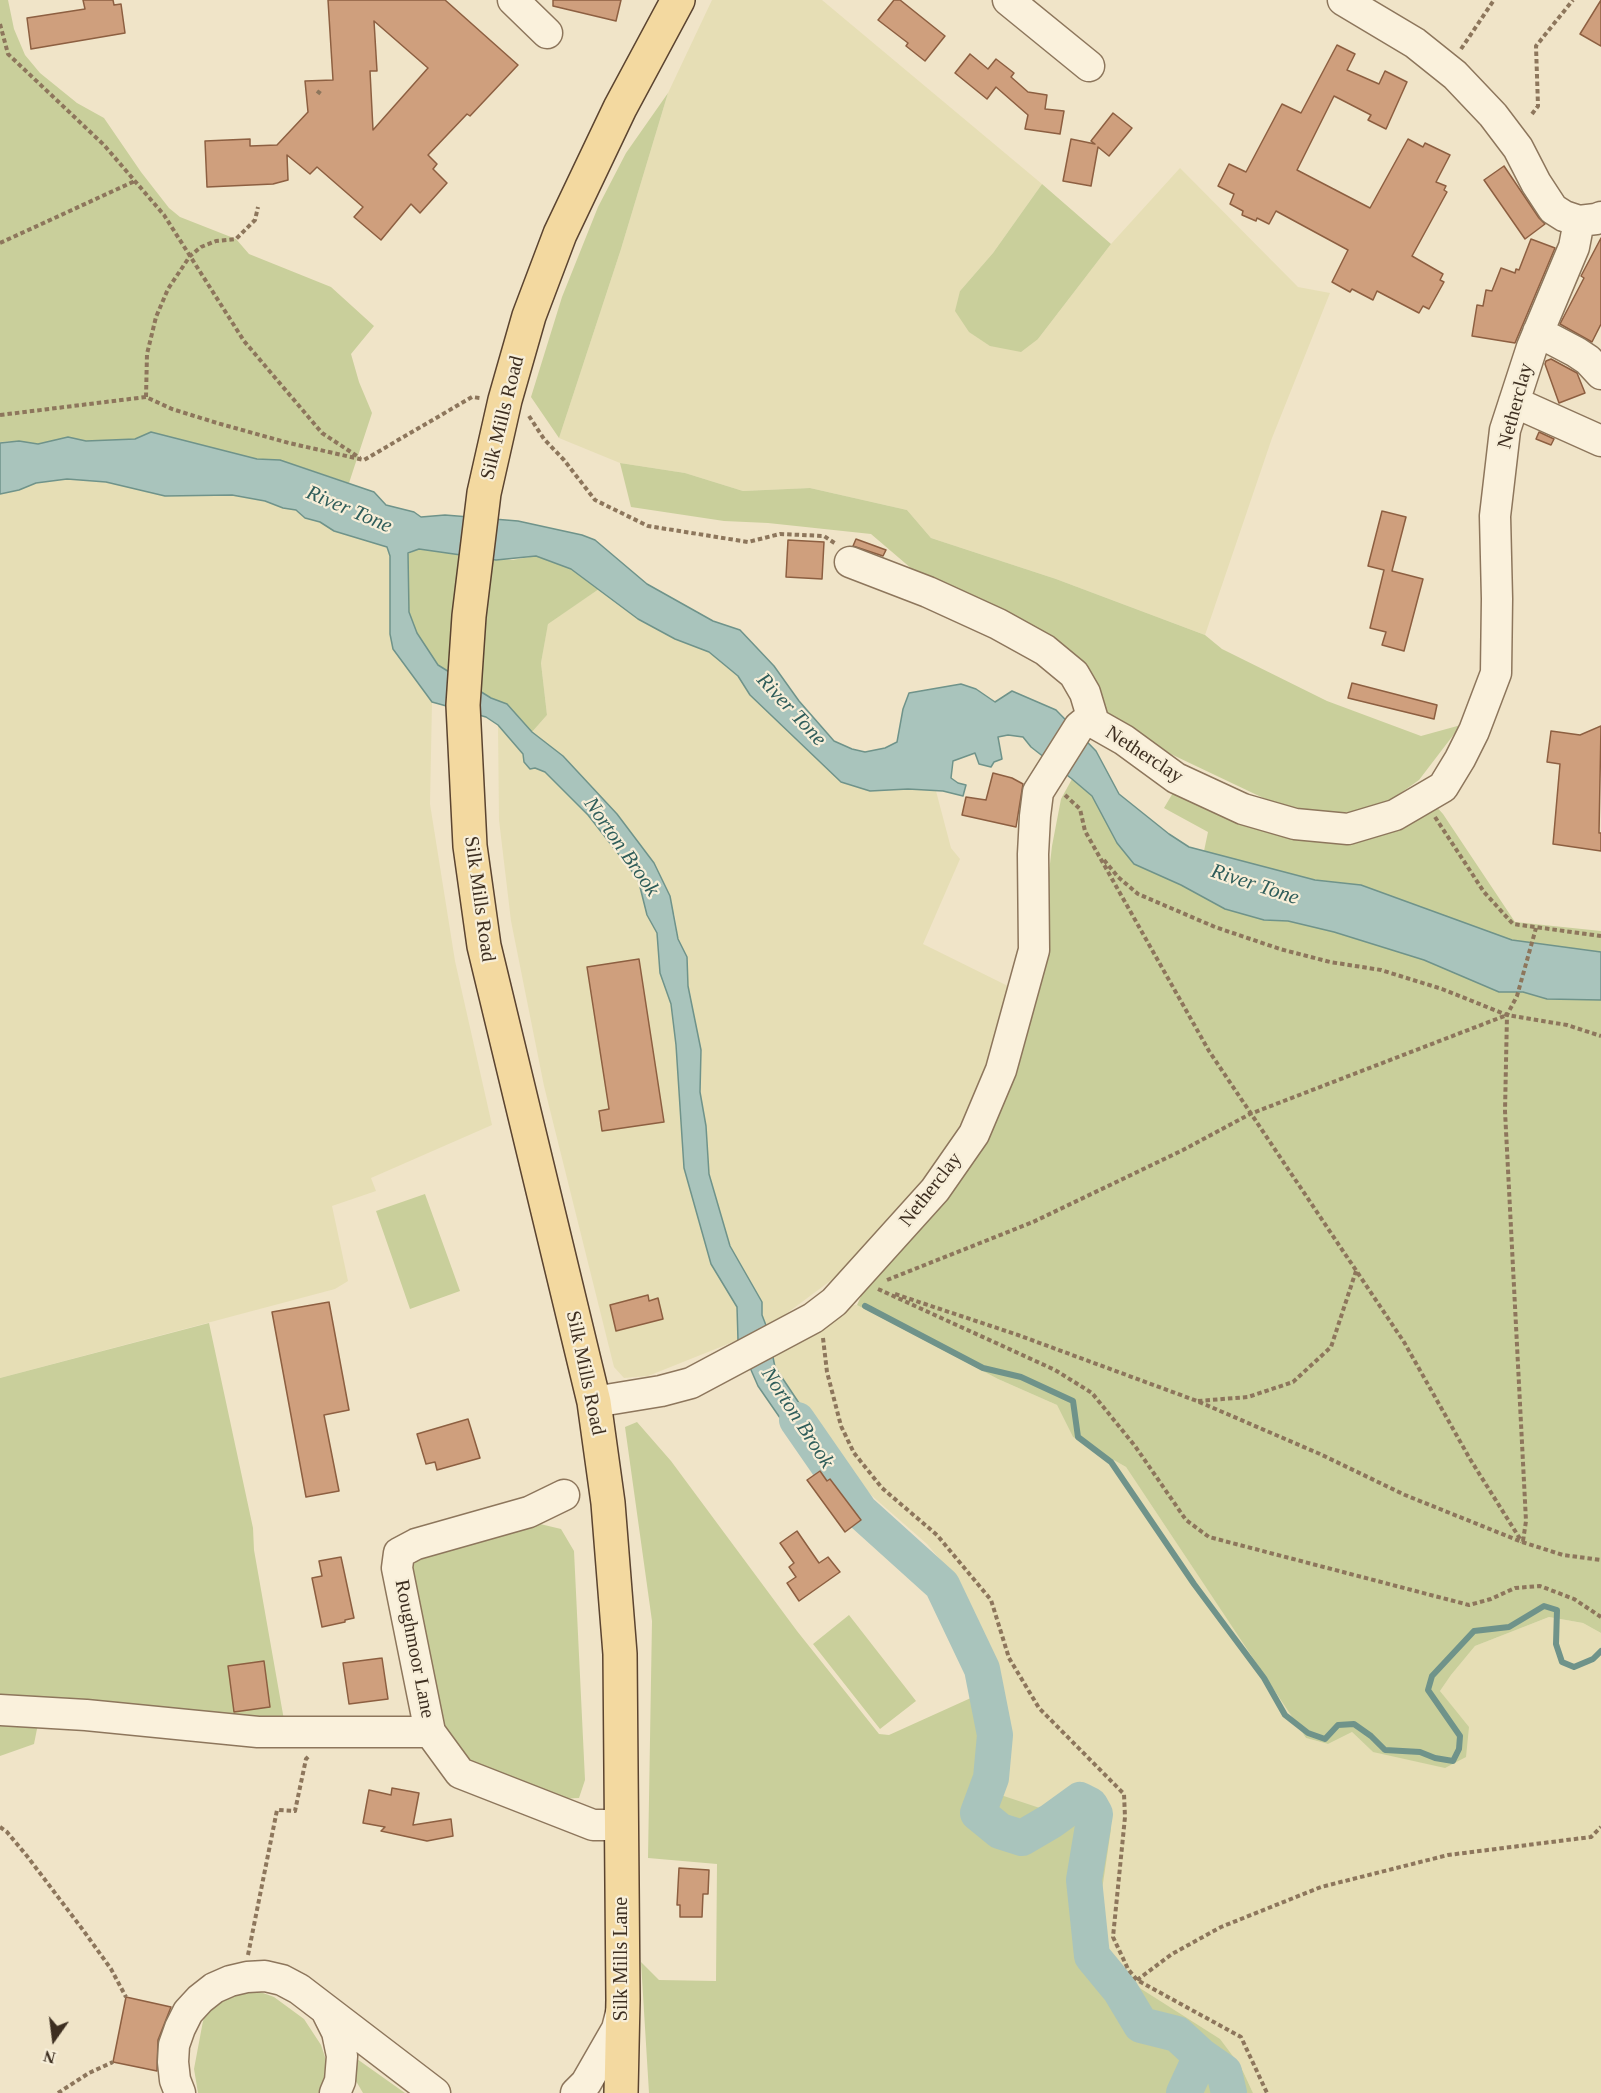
<!DOCTYPE html>
<html>
<head>
<meta charset="utf-8">
<style>
	body { margin:0 }
	#map { position:relative; width:1601px; height:2093px; overflow:hidden; background:#f0e4c8; font-family:"Times New Roman",serif }
	canvas { display:block }
	.north { position:absolute; left:24px; top:2009px; width:60px; height:60px; -webkit-text-stroke:4px #f7eed8; paint-order:stroke; rotate:194deg; font-size:16px; font-weight:700; line-height:24px; text-align:center; color:#3d2e20 }
	.north::after { content:''; display:block; margin:auto; width:21px; height:27px; background:#3d2e20; clip-path:polygon(50% 0,100% 100%,50% 72%,0 100%) }
</style>
</head>
<body>
<div id="map">
<canvas width="1601" height="2093"></canvas>
<div class="north">N</div>
</div>
<script>
const g = document.querySelector('canvas').getContext('2d');
g.lineJoin = 'round';
function paint(path, color) {
  g.fillStyle = color;
  g.fill(path, 'evenodd');
}
function toPath(rows) {
  const path = new Path2D();
  for (const r of rows) {
    path.moveTo(r[0], r[1]);
    for (let i = 2; i < r.length; i += 2) path.lineTo(r[i], r[i + 1]);
  }
  return path;
}
function trace(path, color, width, dash) {
  g.strokeStyle = color;
  g.lineWidth = width;
  g.lineCap = dash ? 'butt' : 'round';
  g.setLineDash(dash || []);
  g.stroke(path);
}
function label(font, color, halo, rows, align = 'center') {
  g.font = font + ' "Times New Roman",serif';
  g.lineWidth = 4.5;
  g.setLineDash([]);
  g.textBaseline = 'middle';
  g.strokeStyle = halo;
  g.fillStyle = color;
  for (const [text, x, y, turn = 0] of rows) {
    g.save();
    g.translate(x, y);
    g.rotate((+turn || 0) * Math.PI / 180);
    g.textAlign = isNaN(turn) ? turn : align;
    if (halo) g.strokeText(text, 0, 0);
    g.fillText(text, 0, 0);
    g.restore();
  }
}
paint(toPath([
	[712,0,822,0,1042,184,993,253,960,291,1038,339,1111,244,1180,168,1298,287,1330,293,1272,438,1205,635,1056,579,931,538,907,510,810,488,743,491,685,473,620,463,559,438,621,249,668,93],
	[67,479,106,482,165,496,232,495,265,501,283,508,296,510,305,518,320,522,334,531,387,547,390,556,390,634,393,648,432,702,430,804,455,961,492,1125,371,1178,376,1191,332,1206,348,1281,335,1289,0,1378,0,494,19,490,36,483],
	[599,589,638,619,675,639,709,652,738,676,750,695,841,782,936,791,951,848,960,859,923,944,1014,989,989,1070,957,1139,915,1196,853,1264,767,1328,762,1315,762,1302,730,1246,709,1174,706,1126,700,1092,701,1050,688,986,687,957,678,939,675,915,532,732,547,715,541,663,548,623],
	[498,725,524,754,524,762,545,772,588,815,638,879,647,915,657,933,660,973,671,1004,676,1045,684,1168,711,1264,737,1307,738,1332,738,1340,648,1376,624,1378,614,1367,544,1086,511,921,499,820],
	[840,1304,857,1305,998,1379,1057,1405,1073,1437,1126,1467,1306,1738,1328,1744,1352,1732,1373,1752,1452,1707,1440,1691,1451,1675,1475,1646,1549,1617,1583,1623,1601,1633,1601,2093,1253,2093,1241,2067,1167,2007,1134,1985,1126,1970,1117,1965,1099,1943,1098,1917,1104,1873,1074,1788,1040,1808,998,1794,1003,1766,1007,1717,989,1660,962,1586,927,1544,871,1495,822,1443,815,1427,775,1367,771,1347]
]), '#e6deb5');
paint(toPath([
	[0,0,8,0,14,29,25,55,40,73,77,103,104,118,141,172,169,208,180,217,236,239,249,254,331,287,374,326,351,354,359,382,372,413,349,483,280,460,257,459,151,432,135,439,86,441,68,437,38,444,19,441,0,442],
	[668,93,621,249,559,438,531,397,562,297,598,207,626,153],
	[1042,184,1111,244,1038,339,1021,352,990,346,969,332,955,311,960,291,993,253],
	[620,463,685,473,743,491,810,488,907,510,931,538,1056,579,1205,635,1222,649,1327,701,1421,736,1461,725,1419,780,1378,809,1322,815,1278,805,1156,747,1100,710,1076,659,919,575,871,534,768,523,724,521,631,507],
	[419,549,512,560,536,556,571,569,599,589,548,624,541,663,547,715,532,732,507,704,491,698,438,665,417,633,409,612,407,563,408,554],
	[1072,779,1092,796,1117,843,1181,885,1225,909,1264,920,1288,921,1334,932,1424,960,1499,992,1523,992,1547,999,1601,1000,1601,1633,1583,1623,1549,1617,1475,1646,1451,1675,1440,1691,1469,1727,1466,1757,1445,1768,1373,1752,1352,1732,1328,1744,1306,1738,1126,1467,1073,1437,1057,1405,998,1379,857,1305,870,1276,969,1158,1046,899,1052,846,1061,799],
	[1177,786,1292,832,1434,804,1443,814,1515,922,1601,931,1601,952,1512,940,1361,885,1315,880,1204,851,1208,832,1164,808],
	[425,1194,460,1291,410,1309,376,1211],
	[209,1323,253,1528,254,1550,284,1720,0,1702,0,1378],
	[637,1422,671,1461,797,1631,879,1734,889,1735,973,1697,998,1689,1007,1717,1003,1766,998,1794,1040,1808,1074,1788,1102,1794,1111,1829,1098,1917,1099,1943,1117,1965,1126,1970,1135,1985,1220,2039,1241,2067,1253,2093,649,2093,641,1962,659,1980,716,1981,717,1864,648,1858,652,1621,625,1427],
	[536,1523,561,1529,574,1551,585,1780,579,1798,556,1799,469,1762,449,1743,433,1698,408,1569,427,1552],
	[849,1615,916,1701,880,1729,813,1644],
	[0,1717,39,1719,34,1744,0,1756],
	[252,1989,274,1997,304,2019,321,2045,330,2072,324,2093,198,2093,194,2069,203,2021,211,2002],
	[350,2054,405,2093,363,2093,353,2076]
]), '#c9cf9b');
const water = toPath([
	[151,432,257,459,280,460,374,492,386,505,414,512,421,517,445,515,518,521,582,535,595,540,647,584,713,621,740,630,774,666,799,701,834,741,852,749,865,752,885,748,897,742,903,709,909,693,961,684,976,689,995,702,1012,691,1056,710,1096,751,1119,794,1169,834,1189,847,1315,880,1361,885,1512,940,1601,952,1601,1000,1547,999,1523,992,1499,992,1424,960,1334,932,1288,921,1264,920,1225,909,1181,885,1134,864,1117,843,1092,796,1072,779,1031,747,1023,737,1008,735,998,737,1002,759,994,762,991,767,979,764,975,753,953,761,951,778,958,783,966,785,963,796,943,791,908,789,870,791,841,782,750,695,738,676,709,652,675,639,638,619,571,569,536,556,496,560,419,549,408,553,409,612,417,633,438,665,491,698,507,704,532,732,563,756,617,814,654,863,670,896,678,939,687,957,688,986,701,1050,700,1092,706,1126,709,1174,730,1246,762,1302,762,1315,767,1328,775,1367,815,1427,822,1443,824,1461,796,1441,758,1386,738,1340,737,1307,711,1264,684,1168,676,1045,671,1004,660,973,657,933,647,915,638,879,588,815,545,772,535,768,530,769,524,762,523,754,498,725,486,717,432,702,393,649,390,634,390,556,387,547,334,531,320,522,305,518,296,510,283,508,265,501,232,495,165,496,106,482,67,479,36,483,19,490,0,494,0,443,19,441,38,444,68,437,86,441,135,439,151,432]
]);
paint(water, '#a9c4bc');
trace(water, '#6f938a', 1.5);
trace(toPath([
	[865,1306,983,1368,1021,1377,1073,1401,1078,1437,1111,1462,1194,1584,1264,1678,1285,1715,1308,1733,1325,1739,1338,1725,1354,1724,1371,1736,1385,1750,1420,1752,1435,1758,1453,1761,1459,1749,1460,1736,1428,1690,1432,1676,1474,1631,1509,1627,1544,1606,1557,1610,1556,1644,1562,1662,1574,1667,1593,1659,1601,1651]
]), '#6f938a', 6);
trace(toPath([
	[797,1420,860,1511,942,1585,982,1669,995,1735,991,1778,978,1813,1000,1831,1022,1838,1051,1821,1080,1800,1090,1805,1095,1814,1084,1880,1092,1956,1120,1990,1141,2025,1177,2034,1201,2056,1224,2072,1229,2093],
	[1184,2093,1201,2056]
]), '#a9c4bc', 36);
const building = toPath([
	[83,0,113,0,114,5,121,4,125,33,31,49,27,18,85,9,83,0],
	[328,0,445,0,518,65,470,116,467,114,428,155,437,164,433,169,447,183,420,213,411,204,381,240,354,217,363,207,317,167,310,174,287,155,288,180,273,184,207,187,205,141,250,139,250,146,277,145,308,112,305,81,333,80,328,0],
	[374,21,428,68,373,130,370,71,377,71,374,21],
	[553,0,621,0,616,21,553,6,553,0],
	[894,0,900,0,945,36,925,61,906,46,908,43,878,20,894,0],
	[1601,0,1601,46,1580,34,1601,0],
	[1337,45,1355,54,1347,70,1379,84,1385,71,1407,82,1386,129,1368,120,1371,115,1334,96,1297,170,1370,208,1408,139,1423,147,1425,143,1450,155,1436,182,1446,186,1444,190,1447,192,1412,256,1443,274,1440,280,1444,282,1429,309,1423,306,1419,313,1377,291,1373,300,1352,289,1350,292,1332,282,1348,250,1276,211,1269,224,1257,218,1256,221,1242,215,1243,211,1230,204,1234,194,1218,186,1229,164,1246,172,1282,104,1301,113,1337,45],
	[970,54,988,69,996,59,1014,73,1011,77,1028,92,1047,95,1045,109,1064,111,1060,134,1025,129,1028,115,996,87,987,99,955,73,970,54],
	[1113,113,1132,128,1109,156,1098,147,1091,186,1063,181,1071,139,1095,144,1091,141,1113,113],
	[1504,166,1539,218,1545,224,1525,239,1484,180,1504,166],
	[1601,238,1601,324,1592,342,1560,324,1584,278,1581,276,1601,238],
	[1531,239,1555,248,1515,343,1472,336,1477,305,1483,306,1486,290,1492,291,1501,268,1515,273,1516,269,1519,270,1531,239],
	[1551,359,1577,373,1585,393,1559,403,1545,364,1546,361,1551,359],
	[1539,432,1554,439,1551,445,1536,439,1539,432],
	[1382,511,1406,517,1392,571,1423,579,1404,651,1382,645,1386,632,1370,628,1384,570,1368,566,1382,511],
	[856,539,886,550,883,556,853,546,856,539],
	[788,540,824,542,822,579,786,577,788,540],
	[1352,683,1437,705,1434,719,1348,698,1352,683],
	[1601,726,1599,833,1601,833,1601,851,1553,844,1560,764,1547,762,1551,731,1580,735,1601,726],
	[993,773,1012,778,1023,784,1016,827,962,815,966,797,986,800,993,773],
	[639,959,664,1122,602,1131,599,1111,609,1109,587,967,639,959],
	[648,1295,649,1301,658,1298,663,1319,616,1331,610,1305,648,1295],
	[329,1302,349,1410,324,1415,339,1491,306,1497,272,1312,329,1302],
	[468,1419,480,1458,437,1470,435,1462,426,1464,417,1434,468,1419],
	[820,1471,827,1481,830,1479,861,1520,845,1532,807,1480,820,1471],
	[797,1531,819,1563,828,1557,840,1572,799,1601,787,1583,796,1577,789,1567,794,1563,780,1543,797,1531],
	[341,1557,354,1618,345,1620,345,1622,322,1627,312,1578,322,1576,319,1561,341,1557],
	[382,1658,388,1699,349,1704,343,1663,382,1658],
	[264,1661,270,1707,234,1712,228,1666,264,1661],
	[392,1788,419,1793,413,1825,451,1819,453,1836,427,1841,381,1831,385,1827,363,1823,369,1790,391,1795,392,1788],
	[679,1868,709,1870,708,1894,703,1894,702,1917,680,1917,680,1905,677,1905,679,1868],
	[126,1997,171,2007,158,2040,157,2071,113,2062,126,1997]
]);
paint(building, '#cf9f7d');
trace(building, '#8d5f41', 1.5);
const minor = toPath([
	[513,0,547,33],
	[1008,0,1089,66],
	[1343,0,1415,43,1455,75,1493,115,1518,148,1536,183,1553,209,1564,216,1579,221,1596,219,1601,217],
	[1538,332,1576,352,1588,360,1601,374],
	[1514,402,1601,441],
	[850,562,928,592,998,624,1045,650,1074,674,1085,693,1094,723],
	[594,1402,661,1391,691,1383,813,1318,834,1302,935,1190,974,1134,1001,1070,1034,950,1033,854,1035,816,1038,792,1079,727,1085,722,1094,723,1124,740,1176,778,1243,809,1295,824,1348,829,1395,815,1443,787,1460,759,1474,731,1496,673,1497,599,1495,516,1505,430,1532,347,1574,247,1579,221],
	[564,1495,529,1512,416,1544,399,1553,397,1568,430,1732,460,1773,593,1825,622,1825],
	[0,1710,86,1715,258,1732,430,1732],
	[326,2010,337,2032,342,2056,340,2081,335,2093],
	[180,2093,175,2080,173,2062,174,2045,180,2028,188,2012,200,1999,214,1988,230,1981,247,1977,265,1976,282,1980,299,1989,435,2093],
	[576,2093,586,2083,617,2029,621,2013]
]);
const major = toPath([
	[621,2093,623,2000,620,1654,608,1503,594,1402,484,946,470,846,463,705,469,616,484,493,505,400,529,316,560,234,620,108,678,0]
]);
trace(minor, '#8d765c', 33);
trace(major, '#5b4430', 36);
trace(toPath([
	[0,24,8,54,104,145,164,215,244,341,322,433,360,458],
	[1461,49,1494,0],
	[317,91,321,94],
	[1532,114,1538,106,1536,46,1573,0],
	[0,243,135,181],
	[146,397,147,354,156,317,168,289,190,256,201,247,216,241,236,239,255,220,258,207],
	[0,415,146,397,172,409,217,423,289,443,364,460,472,397,480,398],
	[529,416,544,439,564,460,595,500,648,526,748,542,780,534,824,536,836,544],
	[1065,795,1080,809,1085,831,1209,1051,1404,1342,1470,1459,1522,1542],
	[1435,817,1484,892,1513,924,1601,936],
	[1104,860,1118,877,1138,894,1215,927,1280,949,1330,962,1381,970,1442,989,1507,1015,1567,1025,1601,1036],
	[887,1280,1033,1222,1183,1150,1250,1114,1507,1015],
	[878,1289,1055,1370,1092,1393,1135,1446,1186,1520,1209,1537,1469,1605,1491,1599,1515,1588,1540,1586,1574,1599,1601,1617],
	[895,1294,1018,1335,1197,1401,1320,1454,1405,1495,1522,1542,1563,1555,1601,1560],
	[823,1338,827,1372,841,1426,854,1453,882,1488,937,1535,991,1600,1009,1658,1039,1708,1124,1794,1125,1817,1113,1937,1128,1969,1137,1980,1241,2037,1267,2093],
	[1198,1401,1248,1397,1293,1382,1331,1347,1356,1271],
	[1523,1541,1526,1521,1505,1111,1507,1015,1517,996,1536,928],
	[0,1827,7,1832,27,1856,83,1930,111,1969,126,1997],
	[248,1955,277,1810,295,1811,306,1759,309,1756],
	[1137,1980,1172,1954,1221,1927,1321,1887,1448,1855,1591,1837,1601,1827],
	[58,2093,89,2073,113,2062]
]), '#8d765c', 4, [4.5, 3]);
trace(minor, '#faf1dc', 30);
trace(major, '#f3d9a0', 33);
label('20px', '#3d2e20', '#f7eed8', [
	["Netherclay",1516,406,-75],
	["Silk Mills Road",503,418,-76],
	["Netherclay",1144,755,33],
	["Silk Mills Road",479,899,82],
	["Netherclay",931,1190,-52],
	["Silk Mills Road",585,1373,78],
	["Roughmoor Lane",414,1649,79],
	["Silk Mills Lane",622,1959,-90]
]);
label('italic 21px', '#2f5d5a', '#f7eed8', [
	["River Tone",349,510,23],
	["River Tone",791,710,47],
	["Norton Brook",621,847,55],
	["River Tone",1255,885,18],
	["Norton Brook",797,1418,57]
]);
</script>
</body>
</html>
